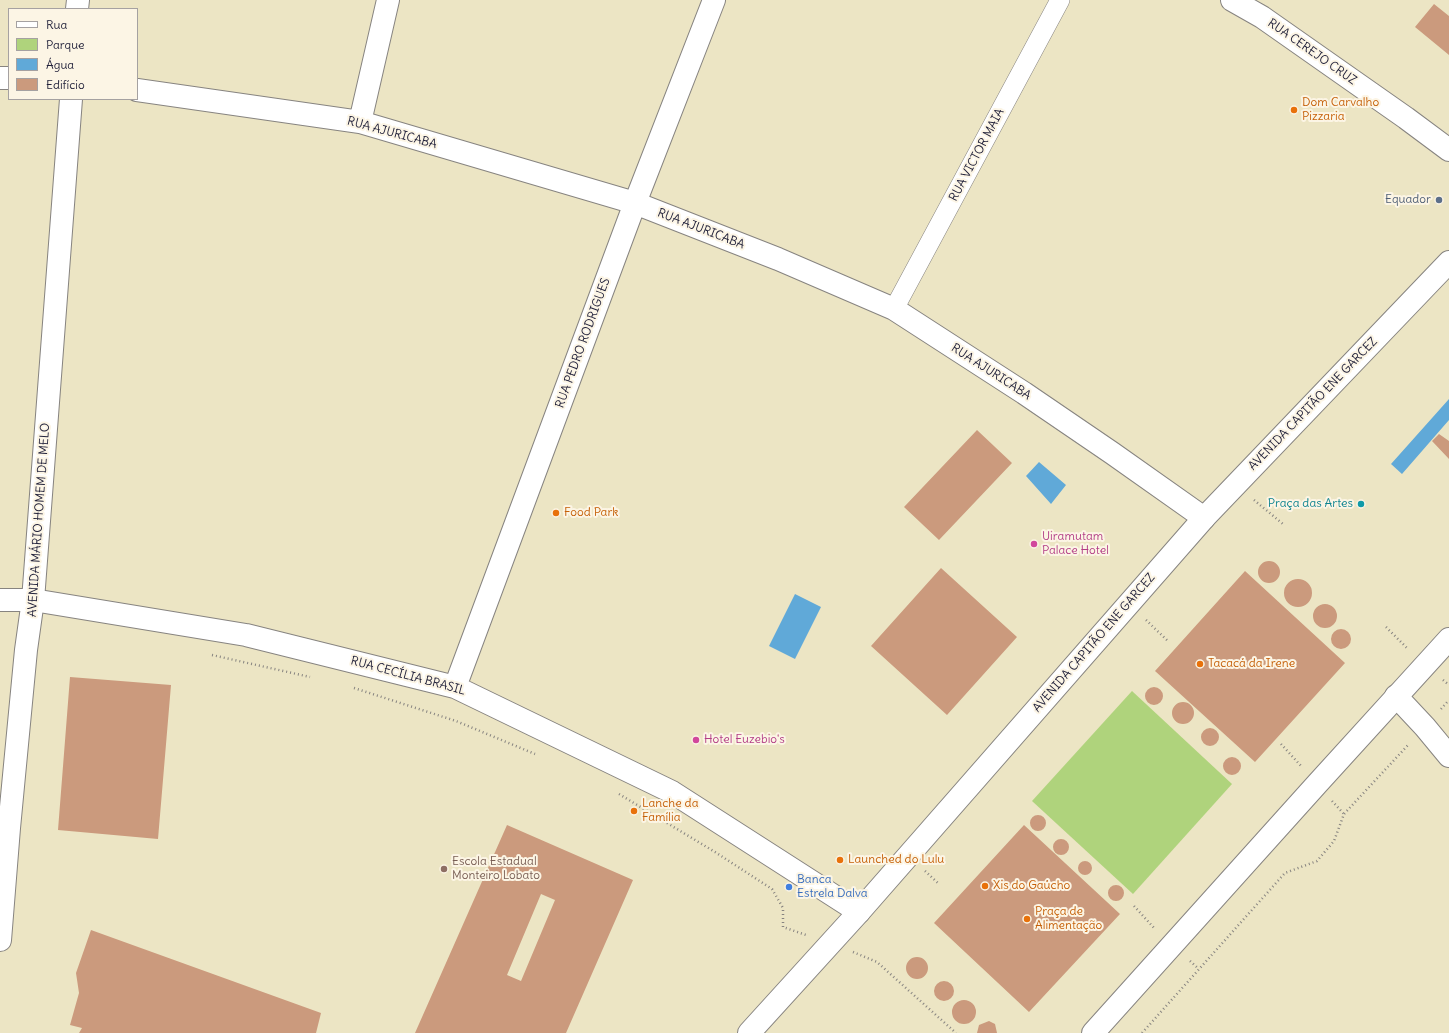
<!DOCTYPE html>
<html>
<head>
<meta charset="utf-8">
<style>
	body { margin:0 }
	#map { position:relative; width:1449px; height:1033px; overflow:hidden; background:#ece5c4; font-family:Delius,sans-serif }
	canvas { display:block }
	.legend { position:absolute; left:8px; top:8px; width:130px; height:92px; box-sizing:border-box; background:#fcf5e5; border:1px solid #a5a1a1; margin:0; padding:5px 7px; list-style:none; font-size:12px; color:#22223b }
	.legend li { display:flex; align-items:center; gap:8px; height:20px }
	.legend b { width:20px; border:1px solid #a5a1a1 }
</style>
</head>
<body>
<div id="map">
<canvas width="1449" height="1033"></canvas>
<ul class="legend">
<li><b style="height:5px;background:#fff"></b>Rua</li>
<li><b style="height:11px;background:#afd37c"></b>Parque</li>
<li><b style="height:11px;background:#60a9d8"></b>Água</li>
<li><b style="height:11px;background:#cb9a7d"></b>Edifício</li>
</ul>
</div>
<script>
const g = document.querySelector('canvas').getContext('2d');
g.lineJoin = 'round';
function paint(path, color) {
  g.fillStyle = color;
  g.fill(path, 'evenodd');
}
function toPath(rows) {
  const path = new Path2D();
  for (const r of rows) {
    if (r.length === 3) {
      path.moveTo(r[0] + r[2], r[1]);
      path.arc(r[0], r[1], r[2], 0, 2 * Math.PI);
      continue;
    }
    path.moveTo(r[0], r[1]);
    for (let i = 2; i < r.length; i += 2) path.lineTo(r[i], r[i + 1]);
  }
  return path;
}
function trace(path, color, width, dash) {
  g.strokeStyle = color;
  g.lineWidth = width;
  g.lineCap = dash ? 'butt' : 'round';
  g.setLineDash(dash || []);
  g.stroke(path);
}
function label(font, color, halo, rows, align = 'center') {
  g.font = font + ' Delius,sans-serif';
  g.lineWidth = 4;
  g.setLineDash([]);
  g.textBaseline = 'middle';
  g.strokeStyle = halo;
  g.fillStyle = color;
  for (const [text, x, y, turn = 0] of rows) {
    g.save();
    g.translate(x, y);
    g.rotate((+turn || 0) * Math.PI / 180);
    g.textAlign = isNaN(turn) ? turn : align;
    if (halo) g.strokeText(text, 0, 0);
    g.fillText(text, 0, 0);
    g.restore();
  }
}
paint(toPath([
	[1132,691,1232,784,1133,894,1032,801]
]), '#afd37c');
paint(toPath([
	[1449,399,1449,420,1402,474,1391,464],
	[1039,462,1066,485,1051,504,1026,476],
	[795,594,821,607,795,659,769,646]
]), '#60a9d8');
paint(toPath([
	[1434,4,1449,16,1449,55,1415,27],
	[977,430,1012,463,939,540,904,507],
	[1439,434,1449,441,1449,459,1432,441],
	[1269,572,11],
	[941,568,1017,637,947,715,871,646],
	[1245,571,1345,663,1255,762,1155,671],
	[1298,593,14],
	[1325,616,12],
	[1341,639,10],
	[70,677,171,685,158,839,58,830],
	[1154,696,9],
	[1183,713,11],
	[1210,737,9],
	[1232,766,9],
	[1038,823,8],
	[507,825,633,880,566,1033,415,1033],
	[541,894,555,900,521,981,507,975],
	[1024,825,1120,914,1029,1012,934,923],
	[1061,847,8],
	[1085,868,7],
	[1116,893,8],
	[91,930,321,1013,316,1033,79,1033,82,1028,70,1025,79,993,76,973],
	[917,968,11],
	[944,991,10],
	[964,1012,12],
	[989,1021,995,1024,997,1033,977,1033,979,1025]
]), '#cb9a7d');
const street = toPath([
	[894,309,1060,0]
]);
const secondary = toPath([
	[1232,0,1262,17,1406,118,1449,150],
	[0,78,9,78],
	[137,90,360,122,635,203,778,259,894,309,1024,393,1112,453,1204,518],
	[360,122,388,0],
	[0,600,33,600,246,635,455,687,672,792,859,912],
	[455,687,635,203,714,0],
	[1396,696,1425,727,1449,756]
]);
const primary = toPath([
	[77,9,78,0],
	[0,940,9,828,26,650,33,600,71,99],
	[749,1033,859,912,1204,518,1449,262],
	[1093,1033,1317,784,1449,639]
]);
trace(street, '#878480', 20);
trace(secondary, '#878480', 24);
trace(primary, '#878480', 24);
trace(toPath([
	[1254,500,1283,524],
	[1146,620,1169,642],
	[1386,627,1408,649],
	[212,655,310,677],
	[1443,680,1449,685],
	[354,688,456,721,535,754],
	[1441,709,1449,700],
	[1281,744,1302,767],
	[619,794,715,852,772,889,783,908,783,927,806,935],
	[1332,801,1344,814],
	[925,871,938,883],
	[1134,906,1155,929],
	[853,952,877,962,956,1033],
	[1190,961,1199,969],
	[1142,1033,1285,873,1317,861,1334,841,1344,814,1409,744]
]), '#878480', 2.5, [1, 3]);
trace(street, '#fff', 19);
trace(secondary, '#fff', 22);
trace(primary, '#fff', 22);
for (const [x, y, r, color] of [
	[1294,110,4,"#e8710a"],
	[1439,200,4,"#5c6f8a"],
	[1361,504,4,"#0f9aa8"],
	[556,513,4,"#e8710a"],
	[1034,544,4,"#d1479c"],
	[1200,664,4,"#e8710a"],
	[696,740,4,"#d1479c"],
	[634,811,4,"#e8710a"],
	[840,860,4,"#e8710a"],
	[444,869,4,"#8d6e63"],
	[985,886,4,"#e8710a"],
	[789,887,4,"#3f7fe0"],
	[1027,919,4,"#e8710a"]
]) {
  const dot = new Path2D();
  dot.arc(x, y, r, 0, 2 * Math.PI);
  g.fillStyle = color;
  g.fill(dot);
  trace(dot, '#fcf5e5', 1.5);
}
label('12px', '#22223b', '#fcf5e5', [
	["RUA CEREJO CRUZ",1312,52,35],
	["RUA AJURICABA",392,133,15],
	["RUA VICTOR MAIA",977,155,-62],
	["RUA AJURICABA",701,229,21],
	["RUA PEDRO RODRIGUES",583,343,-70],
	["RUA AJURICABA",991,372,33],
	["AVENIDA CAPITÃO ENE GARCEZ",1313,404,-46],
	["AVENIDA MÁRIO HOMEM DE MELO",39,520,-86],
	["AVENIDA CAPITÃO ENE GARCEZ",1094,643,-49],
	["RUA CECÍLIA BRASIL",408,676,15]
]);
label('12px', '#c56008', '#fcf5e5', [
	["Dom Carvalho",1302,103],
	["Pizzaria",1302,117],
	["Food Park",564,513],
	["Tacacá da Irene",1208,664],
	["Lanche da",642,804],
	["Família",642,818],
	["Launched do Lulu",848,860],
	["Xis do Gaúcho",993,886],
	["Praça de",1035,912],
	["Alimentação",1035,926]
], 'left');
label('12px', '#4e5e75', '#fcf5e5', [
	["Equador",1431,200]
], 'right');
label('12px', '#0d838f', '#fcf5e5', [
	["Praça das Artes",1353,504]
], 'right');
label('12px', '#b23c85', '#fcf5e5', [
	["Uiramutam",1042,537],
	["Palace Hotel",1042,551],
	["Hotel Euzebio's",704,740]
], 'left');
label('12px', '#785e54', '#fcf5e5', [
	["Escola Estadual",452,862],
	["Monteiro Lobato",452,876]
], 'left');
label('12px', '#366cbe', '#fcf5e5', [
	["Banca",797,880],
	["Estrela Dalva",797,894]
], 'left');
</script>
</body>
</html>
